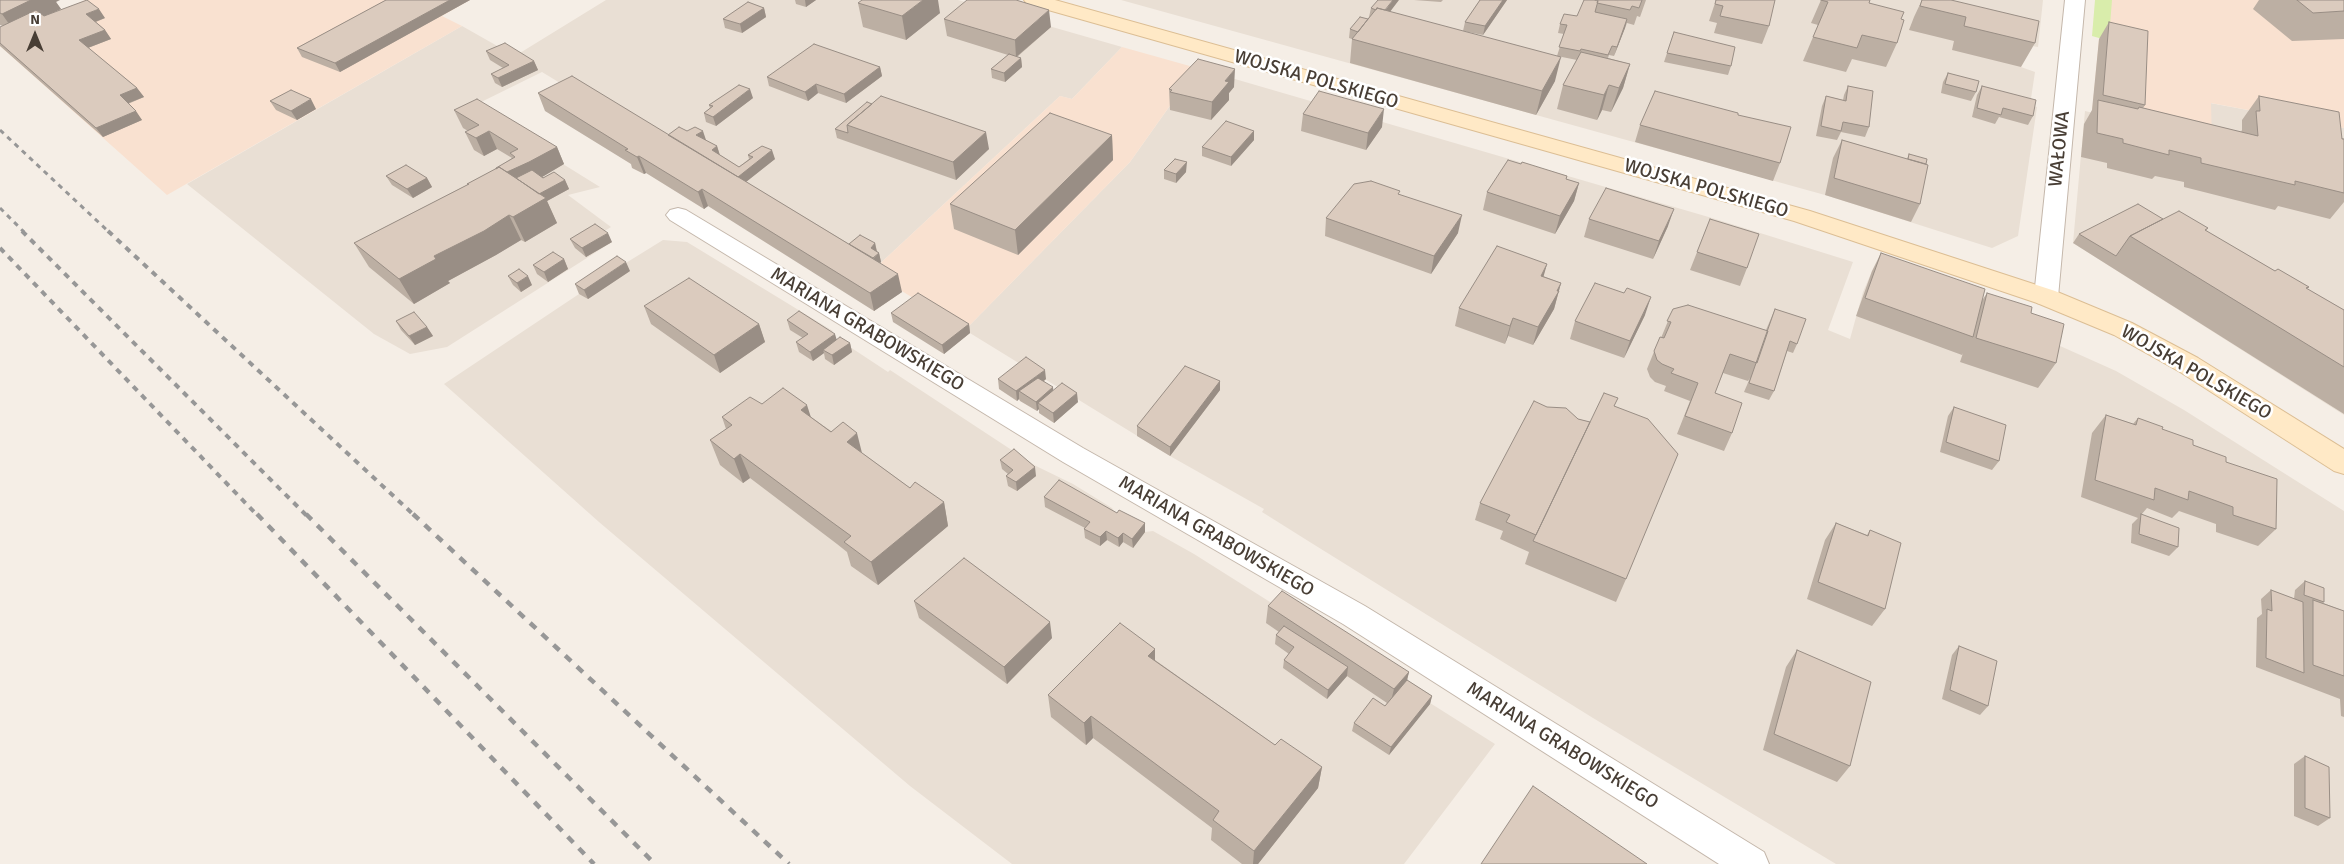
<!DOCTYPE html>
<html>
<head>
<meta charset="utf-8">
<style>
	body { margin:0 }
	#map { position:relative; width:2344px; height:864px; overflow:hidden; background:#f5eee6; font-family:Signika,sans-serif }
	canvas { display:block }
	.north { position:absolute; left:10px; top:10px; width:50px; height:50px; -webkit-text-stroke:4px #fff; paint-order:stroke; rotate:0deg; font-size:14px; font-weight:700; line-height:20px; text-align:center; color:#483e35 }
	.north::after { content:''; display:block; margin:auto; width:18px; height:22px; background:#483e35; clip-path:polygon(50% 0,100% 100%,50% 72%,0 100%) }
</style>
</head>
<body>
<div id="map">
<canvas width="2344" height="864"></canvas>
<div class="north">N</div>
</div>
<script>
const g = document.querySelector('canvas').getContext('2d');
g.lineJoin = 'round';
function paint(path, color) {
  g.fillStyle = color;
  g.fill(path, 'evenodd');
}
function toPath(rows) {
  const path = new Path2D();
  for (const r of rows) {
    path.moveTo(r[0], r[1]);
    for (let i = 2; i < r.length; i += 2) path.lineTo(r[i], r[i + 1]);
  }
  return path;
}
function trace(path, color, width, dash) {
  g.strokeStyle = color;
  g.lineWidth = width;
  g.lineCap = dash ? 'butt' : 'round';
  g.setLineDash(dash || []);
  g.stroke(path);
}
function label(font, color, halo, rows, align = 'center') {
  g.font = font + ' Signika,sans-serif';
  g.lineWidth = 5;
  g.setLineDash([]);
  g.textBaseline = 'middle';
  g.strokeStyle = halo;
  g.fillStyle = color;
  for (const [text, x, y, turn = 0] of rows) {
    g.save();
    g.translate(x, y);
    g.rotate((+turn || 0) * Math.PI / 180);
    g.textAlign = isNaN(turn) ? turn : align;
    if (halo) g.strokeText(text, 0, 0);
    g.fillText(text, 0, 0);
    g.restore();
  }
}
paint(toPath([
	[606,0,958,0,1122,47,1072,99,1060,96,871,272,542,72,471,107,600,187,568,195,611,227,600,234,612,242,447,347,410,354,374,334,187,184,462,26,515,56],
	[1121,0,2043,0,2038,47,2026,45,2021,67,2035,72,2030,105,2037,107,2018,236,1992,248,1825,195],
	[1204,70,1712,218,1853,262,1828,330,1850,339,1863,292,1872,271,1973,307,2116,371,2184,410,2344,511,2344,864,1836,864,1593,718,1313,544,1262,512,1264,509,1170,456,965,330,1130,162,1169,107],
	[2210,103,2344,128,2344,415,2073,243,2085,111,2212,141],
	[663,240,687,242,833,331,829,337,844,343,888,372,890,370,1036,466,1073,484,1112,508,1120,519,1145,532,1153,531,1194,554,1495,744,1404,864,1012,864,910,786,599,522,444,384,621,266]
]), '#e9dfd4');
paint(toPath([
	[85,0,470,0,442,16,462,26,167,195,0,46,0,39],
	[2108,0,2344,0,2344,128,2211,103,2212,142,2092,113,2099,39,2103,40],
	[1122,47,1204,70,1169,107,1130,162,965,330,871,272,1060,96,1072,99]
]), '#f9e1d0');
paint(toPath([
	[2095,0,2112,0,2109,38,2113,42,2092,36]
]), '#d9edab');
const street = toPath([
	[2065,0,2085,0,2058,297,2055,303,2046,305,2037,303,2034,297,2065,0],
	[678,208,686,210,1083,448,1365,606,1764,852,1769,864,1719,864,1343,624,1063,462,670,220,666,215,670,210,678,208]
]);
const secondary = toPath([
	[1024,0,1055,0,1810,211,2055,291,2132,323,2198,358,2344,449,2344,474,2334,471,2180,372,2114,335,2037,303,1794,221,1027,4,1024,0]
]);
trace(street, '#c4b7ab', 2);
trace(secondary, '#dcbe94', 2);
paint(street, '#fff');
paint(secondary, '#ffe9c6');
trace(toPath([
	[0,130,109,232],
	[0,208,24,232]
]), '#979797', 3, [5, 5]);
trace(toPath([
	[22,231,307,516],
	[108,231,415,516],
	[0,248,258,516]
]), '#979797', 4, [6, 6]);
trace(toPath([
	[257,514,594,864],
	[306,514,655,864],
	[413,514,789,864]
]), '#979797', 4.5, [8, 8]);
paint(toPath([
	[0,0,56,2,61,9,47,15,105,18,96,22,105,30,111,39,88,48,137,88,144,97,128,104,142,120,103,137,0,46,0,27,3,26,0,25],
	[386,0,470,0,340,72,302,57,297,48],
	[795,0,816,0,806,7,796,4],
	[1414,0,1443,0,1441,2],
	[1480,0,1507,0,1483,35,1463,31,1465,22],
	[1598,0,1646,0,1640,17,1637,16,1634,25,1627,23,1614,56,1609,55,1608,58,1630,64,1623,88,1611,112,1602,110,1597,120,1557,109,1563,85,1577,60,1557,56,1564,34,1558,33,1560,24,1577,16],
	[1716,0,1769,26,1762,44,1714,33,1717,23,1709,21],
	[1821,0,1869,3,1901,19,1897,43,1886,67,1852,59,1846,72,1803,61,1818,25,1811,23],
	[1922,0,1951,0,2035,43,2021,67,1952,50,1954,41,1909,30,1914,17],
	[2259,0,2344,0,2344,39,2292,41,2253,9],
	[858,3,940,13,906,40,863,27],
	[764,8,766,17,742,33,725,28,723,19],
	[1371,8,1390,12,1555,81,1536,115,1350,63,1352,39,1349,38,1350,29,1368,19,1369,17],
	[944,19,1051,27,1017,57,1021,58,1022,67,1005,82,992,78,991,69,1008,55,947,36],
	[2109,22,2145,105,2143,108,2241,132,2242,130,2242,120,2259,96,2344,139,2344,202,2330,219,2278,206,2275,210,2184,187,2184,182,2155,176,2152,179,2107,168,2107,163,2081,157,2084,124,2092,110,2099,39],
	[1674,32,1731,66,1728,75,1664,62],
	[486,51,534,61,538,70,502,87,495,83,491,74,503,68,490,60],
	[880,67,882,76,846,103,818,93,808,101,769,86,767,77],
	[1948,73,1976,92,1971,101,1941,93,1943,82],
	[1848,86,1869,127,1865,137,1841,132,1837,140,1816,136,1822,106,1826,96,1843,100,1844,95],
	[1982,86,2033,116,2028,125,1999,117,1995,124,1972,117,1977,95],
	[1234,87,1229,93,1229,100,1211,120,1170,110,1169,89],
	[538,93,668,135,687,131,717,146,720,155,739,167,749,159,748,155,775,159,746,182,849,244,875,243,877,251,879,253,881,262,880,263,902,292,874,311,708,206,704,209,646,173,644,174,632,168,631,164,545,111],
	[753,98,716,126,706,122,704,113,710,108,709,105],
	[270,101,316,109,297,120,276,110],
	[872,104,989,149,956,180,837,138,835,129],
	[454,110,557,147,564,164,542,177,565,180,569,189,547,201,557,223,525,242,521,240,496,255,448,281,450,283,414,304,369,267,354,243,467,185,467,184,496,169,512,158,497,149,484,156,474,150,465,132,468,131,463,128],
	[1303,114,1382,127,1366,150,1301,131],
	[1738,115,1780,163,1773,181,1635,142,1640,125],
	[1254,131,1254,140,1231,166,1202,156,1202,147],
	[1112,135,1113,160,1018,255,954,229,950,204],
	[1842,140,1907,159,1909,154,1926,164,1920,204,1911,222,1825,195,1833,158],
	[1521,164,1567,176,1566,179,1579,183,1574,201,1555,234,1483,210,1487,192],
	[1164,170,1186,172,1176,183,1164,179],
	[386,176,427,178,432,187,413,198,392,185],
	[1399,194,1458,233,1431,274,1325,236,1326,218],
	[1589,219,1668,226,1653,259,1584,237],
	[1710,219,1747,268,1740,286,1690,270],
	[2163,219,2208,228,2206,231,2275,271,2309,287,2307,289,2344,310,2344,414,2073,243,2079,234],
	[570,239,612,242,586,257,575,248],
	[1881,253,1981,302,1987,293,2031,313,2056,363,2038,388,1960,362,1963,353,1962,355,1856,316,1872,271],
	[564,259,568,269,548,282,537,274,533,265],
	[1547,264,1543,276,1561,283,1554,309,1533,345,1508,336,1505,344,1455,326,1459,308],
	[630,271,588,299,579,294,575,284],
	[508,276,532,285,521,292,513,285],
	[644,306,759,324,765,342,720,373,651,324],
	[1673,309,1766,330,1775,309,1797,344,1793,353,1787,351,1774,391,1769,400,1744,392,1750,378,1748,381,1723,373,1715,393,1732,433,1724,451,1677,434,1690,401,1664,391,1666,386,1655,382,1650,377,1647,369,1660,337,1661,338],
	[891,313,969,324,970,333,944,354,893,322],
	[1645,315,1624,358,1570,339,1575,321],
	[787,320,837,340,850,343,852,352,834,365,825,359,824,353,813,361,799,352,796,342,803,338,790,330],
	[396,321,427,327,433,336,415,345,401,330],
	[998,379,1046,379,1044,381,1054,391,1078,402,1054,423,1039,413,1039,409,1037,411,1020,401,1019,399,1017,401,999,389],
	[1220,381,1220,390,1170,456,1137,436,1137,426],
	[1618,398,1614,406,1626,579,1616,602,1525,564,1529,552,1500,539,1503,531,1475,520,1480,503,1547,407,1578,419,1590,422],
	[762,404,811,417,862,453,910,488,944,502,948,526,878,585,851,566,847,552,837,544,750,478,743,483,720,465,710,440,726,429,722,417],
	[1954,407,1999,461,1992,470,1940,452,1948,416],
	[2106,415,2133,424,2138,418,2162,429,2226,462,2276,529,2258,546,2216,532,2216,524,2179,511,2172,518,2147,508,2141,515,2178,547,2169,556,2131,543,2132,524,2138,518,2081,497,2092,433],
	[1000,460,1036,476,1017,491,1008,486,1006,476,1008,474,1002,469],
	[1044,497,1117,513,1145,523,1145,532,1133,548,1123,542,1119,547,1107,540,1100,546,1085,538,1084,529,1085,528,1045,507],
	[1836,523,1867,535,1870,530,1885,609,1872,626,1807,599,1825,540],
	[2305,581,2324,602,2323,603,2344,611,2344,717,2341,716,2340,699,2256,667,2257,618,2262,614,2261,599,2271,590,2294,599,2295,590],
	[914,601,1052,638,1007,684,919,618],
	[1268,606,1409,672,1407,680,1432,696,1430,704,1389,755,1352,731,1354,723,1385,706,1387,703,1347,676,1327,699,1283,668,1284,660,1289,654,1275,644,1276,635,1279,632,1266,623],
	[1959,646,1988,706,1980,715,1942,699,1952,655],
	[1155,649,1155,660,1275,745,1322,767,1318,788,1258,864,1242,864,1211,840,1212,828,1093,738,1086,745,1051,717,1048,695],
	[1797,650,1850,766,1837,782,1763,750,1786,667],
	[2305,756,2330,818,2318,826,2294,816,2294,764]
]), '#bcafa3');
paint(toPath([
	[23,0,60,0,56,2,61,9,14,31,2,14],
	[450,0,470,0,340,72,335,63],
	[805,0,816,0,806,7],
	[923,0,938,0,940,13,906,40,902,16],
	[1393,0,1399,0,1383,21,1384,12],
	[1503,0,1507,0,1483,35,1485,26],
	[764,8,766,17,742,33,740,24],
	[99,9,105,18,92,23,86,14],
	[1049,10,1051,27,1016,57,1015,40],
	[1627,19,1625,28,1614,56,1617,47],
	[105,30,111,39,85,49,79,40],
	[1561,57,1555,81,1536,115,1542,91],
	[1021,58,1022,67,1005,82,1004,73],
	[534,61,538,70,502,87,498,78],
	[1630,64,1623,88,1611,112,1619,88],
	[880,67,882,76,846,103,844,94],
	[1235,69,1234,87,1229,93,1229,100,1211,120,1212,102,1225,81],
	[816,84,818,93,808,101,805,92],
	[1609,85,1602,110,1597,120,1604,95],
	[137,88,144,97,126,104,120,95],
	[750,89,753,98,716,126,713,117],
	[311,99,316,109,297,120,291,111],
	[1384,109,1382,127,1366,150,1368,133],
	[136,111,142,120,103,137,96,128],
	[489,131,497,149,484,156,476,138],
	[703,131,706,140,699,145,696,135],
	[1254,131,1254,140,1231,166,1231,157],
	[986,132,989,149,956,180,953,162],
	[1112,135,1113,160,1018,255,1015,230],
	[717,146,720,156,712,150],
	[557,147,564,164,537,180,517,189,503,174],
	[772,150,775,159,737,189,734,180],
	[639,156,646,173,644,174,637,157],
	[1187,162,1186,172,1176,183,1176,174],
	[427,178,432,187,413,198,407,189],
	[565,180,569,189,547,201,557,223,525,242,513,217,531,198],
	[1579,183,1574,201,1555,234,1560,216],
	[702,189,708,206,704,209,698,192],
	[1674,209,1668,226,1653,259,1659,241],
	[509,215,521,240,496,255,448,281,450,283,414,304,399,279,434,256],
	[1462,215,1458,233,1431,274,1434,256],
	[608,233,612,242,586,257,582,248],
	[875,243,877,253,871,248],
	[879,253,881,262,871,272,869,263],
	[564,259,568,269,548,282,544,272],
	[626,262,630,271,588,299,584,290],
	[1547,264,1542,282,1541,276],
	[898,274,902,292,874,311,870,293],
	[528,276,532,285,521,292,517,283],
	[1561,283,1554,309,1533,345,1538,327],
	[1651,297,1645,315,1624,358,1630,341],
	[1513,318,1508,336,1505,344,1510,326],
	[759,324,765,342,720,373,714,355],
	[969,324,970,333,944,354,942,345],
	[427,327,433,336,415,345,409,336],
	[835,334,838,344,823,350,824,353,813,361,810,352],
	[850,343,852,352,834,365,832,355],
	[1045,370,1046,379,1025,395,1019,391,1019,399,1017,401,1016,391],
	[1220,381,1220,390,1170,456,1170,447],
	[1053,387,1054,397,1038,403,1039,409,1037,411,1036,402],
	[1077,393,1078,402,1054,423,1053,413],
	[807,405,815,430,801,410],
	[857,433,863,457,847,442],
	[740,454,750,478,743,483,734,459],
	[1035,467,1036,476,1017,491,1016,482],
	[944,502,948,526,878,585,871,562],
	[1145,523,1145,532,1133,548,1132,539],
	[1106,531,1107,540,1100,546,1100,537],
	[1123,533,1123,542,1119,547,1118,538],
	[1050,622,1052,638,1007,684,1004,667],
	[1155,649,1155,672,1148,656],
	[1348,667,1347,676,1327,699,1328,690],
	[1409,672,1405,688,1390,705,1394,689],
	[1432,696,1430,704,1389,755,1391,747],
	[1091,716,1093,738,1086,745,1084,723],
	[1322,767,1318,788,1258,864,1253,864,1254,851]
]), '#998e85');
const building = toPath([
	[0,0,31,0,2,14,0,13,0,0],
	[87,0,99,9,86,14,105,30,79,40,137,88,120,95,136,111,96,128,0,43,0,27,36,10,44,16,87,0],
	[386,0,450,0,335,63,297,48,386,0],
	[862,0,923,0,902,16,858,3,862,0],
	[967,0,1016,0,1049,10,1015,40,944,19,967,0],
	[1378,0,1393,0,1385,10,1377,8,1376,10,1371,8,1378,0],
	[1480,0,1503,0,1485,26,1465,22,1480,0],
	[1584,0,1594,0,1598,1,1595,12,1627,19,1617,47,1612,46,1608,55,1581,49,1580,51,1559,47,1567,25,1560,24,1564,14,1577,16,1584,0],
	[1598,0,1642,0,1639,8,1632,6,1630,10,1597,3,1598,0],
	[1716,0,1775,0,1769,26,1720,16,1723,6,1715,4,1716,0],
	[1821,0,1870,0,1869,3,1904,12,1901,19,1904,20,1897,43,1862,35,1857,48,1813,37,1828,2,1821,0],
	[1922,0,1951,0,2039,21,2035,43,1964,26,1966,17,1920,6,1922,0],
	[2297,0,2344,0,2344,11,2313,13,2297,0],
	[748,2,764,8,740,24,723,19,748,2],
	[1377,8,1561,57,1542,91,1352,39,1377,8],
	[1360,17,1368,19,1358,32,1350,29,1360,17],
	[2109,22,2148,31,2145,105,2103,95,2109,22],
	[1674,32,1735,47,1731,66,1667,53,1674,32],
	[505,43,534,61,498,78,491,74,509,65,486,51,505,43],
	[814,44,880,67,844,94,816,84,805,92,767,77,814,44],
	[1581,52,1630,64,1619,88,1609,85,1604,95,1563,85,1581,52],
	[1009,54,1021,58,1004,73,991,69,1009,54],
	[1198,59,1235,69,1225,81,1229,82,1212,102,1170,92,1172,90,1169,89,1198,59],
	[1948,73,1979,81,1976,92,1945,84,1948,73],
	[572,76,898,274,870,293,702,189,698,192,639,156,637,157,625,150,628,149,538,93,572,76],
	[739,85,750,89,713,117,704,113,713,106,709,105,739,85],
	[1848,86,1873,91,1869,127,1843,122,1841,131,1821,126,1826,96,1846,101,1848,86],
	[1982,86,2036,100,2033,116,2003,108,2001,115,1977,108,1982,86],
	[291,90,311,99,291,111,270,101,291,90],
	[1319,91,1384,109,1368,133,1303,114,1319,91],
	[1655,91,1738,113,1738,115,1791,127,1780,163,1640,125,1655,91],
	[881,96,986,132,953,162,847,125,881,96],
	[2259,96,2339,112,2342,139,2344,139,2344,193,2295,181,2295,185,2201,163,2201,158,2169,150,2169,155,2123,143,2123,139,2097,133,2098,100,2138,109,2139,107,2258,136,2256,111,2260,111,2259,96],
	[477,99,557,147,529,162,507,172,499,167,496,169,496,168,515,157,510,153,518,149,489,131,476,138,465,132,479,125,454,110,477,99],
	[867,102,872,104,847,125,848,133,835,129,867,102],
	[1050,113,1112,135,1015,230,950,204,1050,113],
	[1226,121,1254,131,1231,157,1202,147,1226,121],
	[679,127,687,131,695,127,703,131,696,135,717,146,712,150,739,167,753,157,748,155,762,146,772,150,738,177,668,135,679,127],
	[1842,140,1928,165,1920,204,1834,178,1842,140],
	[1909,154,1927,159,1926,164,1908,159,1909,154],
	[1175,159,1187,162,1176,174,1164,170,1175,159],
	[1508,160,1521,164,1522,162,1567,176,1566,179,1579,183,1560,216,1487,192,1508,160],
	[406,165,427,178,407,189,386,176,406,165],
	[499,167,546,198,513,217,509,215,484,231,434,256,436,259,399,279,354,243,469,184,467,184,499,167],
	[532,170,543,178,554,172,565,180,539,194,516,178,532,170],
	[1371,181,1400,191,1398,194,1462,215,1434,256,1326,218,1354,184,1371,181],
	[1606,188,1674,209,1659,241,1589,219,1606,188],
	[2138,204,2163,219,2130,236,2116,256,2079,234,2138,204],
	[2179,211,2208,228,2205,230,2275,271,2278,269,2309,287,2306,288,2344,310,2344,367,2130,236,2179,211],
	[1710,219,1759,234,1747,268,1697,252,1710,219],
	[595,224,608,233,582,248,570,239,595,224],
	[860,235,875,243,871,248,879,253,873,258,849,244,860,235],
	[1497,246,1547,264,1541,276,1561,283,1557,291,1559,291,1538,327,1513,318,1510,326,1459,308,1497,246],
	[553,252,564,259,544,272,533,265,553,252],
	[1881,253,1985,289,1973,337,1865,298,1881,253],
	[617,256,626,262,584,290,575,284,617,256],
	[519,269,528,276,517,283,508,276,519,269],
	[689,278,759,324,714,355,644,306,689,278],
	[1595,283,1624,293,1627,288,1651,297,1630,341,1575,321,1595,283],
	[918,293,969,324,942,345,891,313,918,293],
	[1987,293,2032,307,2031,313,2064,324,2056,363,1976,338,1987,293],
	[1688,305,1768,331,1757,363,1730,354,1715,393,1742,403,1732,433,1685,416,1698,383,1671,373,1674,369,1662,364,1657,360,1654,351,1660,337,1664,338,1671,322,1667,321,1673,309,1688,305],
	[1775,309,1806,319,1797,344,1790,341,1774,391,1749,383,1775,309],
	[799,311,835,334,810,352,796,342,808,334,787,320,799,311],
	[414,312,427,327,409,336,396,321,414,312],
	[840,337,850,343,832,355,823,350,840,337],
	[1026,357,1045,370,1016,391,998,379,1026,357],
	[1185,366,1220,381,1170,447,1137,426,1185,366],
	[1038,378,1053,387,1036,402,1019,391,1038,378],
	[1062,383,1077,393,1053,413,1038,403,1062,383],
	[783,388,807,405,801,410,831,432,843,422,857,433,847,442,910,488,915,482,944,502,871,562,844,542,851,536,829,520,740,454,734,459,710,440,732,425,722,417,750,397,762,404,783,388],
	[1604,393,1618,398,1614,406,1648,419,1678,454,1626,579,1533,541,1604,393],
	[1534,401,1547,407,1566,408,1578,419,1590,422,1536,535,1506,522,1510,515,1480,503,1534,401],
	[1954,407,2006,425,1999,461,1946,442,1954,407],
	[2106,415,2136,425,2138,418,2163,427,2162,429,2193,440,2193,445,2226,457,2226,462,2277,479,2276,529,2233,515,2233,507,2189,491,2188,500,2155,488,2154,500,2095,480,2106,415],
	[1014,449,1035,467,1016,482,1006,476,1013,470,1000,460,1014,449],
	[1059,480,1117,513,1119,510,1145,523,1132,539,1123,533,1118,538,1106,531,1100,537,1084,529,1090,522,1044,497,1059,480],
	[2141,514,2179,528,2178,547,2139,534,2141,514],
	[1836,523,1868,536,1870,530,1901,543,1885,609,1818,582,1836,523],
	[964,558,1050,622,1004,667,914,601,964,558],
	[2305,581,2324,588,2324,602,2304,595,2305,581],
	[2271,590,2303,602,2304,673,2266,658,2267,609,2272,611,2271,590],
	[1282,591,1409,672,1394,689,1268,606,1282,591],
	[2313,600,2344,611,2344,676,2313,665,2313,600],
	[1120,623,1155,649,1148,656,1275,745,1281,739,1322,767,1254,851,1213,820,1219,811,1091,716,1084,723,1048,695,1120,623],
	[1284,626,1348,667,1328,690,1284,660,1294,647,1276,635,1284,626],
	[1959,646,1997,661,1988,706,1950,690,1959,646],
	[1797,650,1871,682,1850,766,1774,734,1797,650],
	[1407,680,1432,696,1391,747,1354,723,1373,698,1385,706,1407,680],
	[2305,756,2329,767,2330,818,2305,808,2305,756],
	[1533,786,1647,864,1481,864,1533,786]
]);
paint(building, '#dbcbbe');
trace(building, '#998e85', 1);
label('19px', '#483e35', '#fff', [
	["WOJSKA POLSKIEGO",1316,80,16],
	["WAŁOWA",2060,149,-84],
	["WOJSKA POLSKIEGO",1706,189,16],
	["MARIANA GRABOWSKIEGO",867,330,31],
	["WOJSKA POLSKIEGO",2196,373,30],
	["MARIANA GRABOWSKIEGO",1216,537,30],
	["MARIANA GRABOWSKIEGO",1562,746,32]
]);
</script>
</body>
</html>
